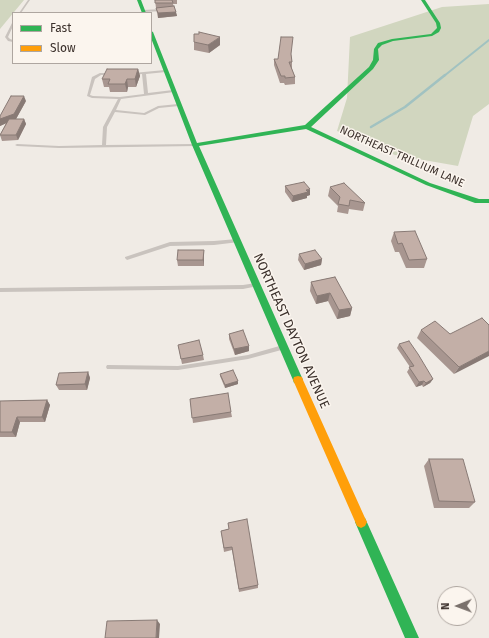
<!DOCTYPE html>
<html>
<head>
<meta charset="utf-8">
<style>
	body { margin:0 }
	#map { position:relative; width:489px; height:638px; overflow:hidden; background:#f0ebe5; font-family:"Fira Sans",sans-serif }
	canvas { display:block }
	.legend { position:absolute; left:12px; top:12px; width:140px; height:52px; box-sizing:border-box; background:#fbf5ee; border:1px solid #aea6a0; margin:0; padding:5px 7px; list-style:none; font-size:12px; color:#3b302b }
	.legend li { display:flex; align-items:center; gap:8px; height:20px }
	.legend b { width:20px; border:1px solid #aea6a0 }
	.north { position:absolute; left:437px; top:586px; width:40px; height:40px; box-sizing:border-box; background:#fbf5ee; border:1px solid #aea6a0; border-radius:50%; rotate:269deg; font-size:11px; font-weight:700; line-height:16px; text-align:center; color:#3b302b }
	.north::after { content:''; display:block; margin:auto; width:14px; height:18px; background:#7a716c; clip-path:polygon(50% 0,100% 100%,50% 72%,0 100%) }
</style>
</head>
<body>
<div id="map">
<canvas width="489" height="638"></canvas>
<ul class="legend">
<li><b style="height:5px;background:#30b455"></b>Fast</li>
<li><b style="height:5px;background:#ff9f0a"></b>Slow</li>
</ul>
<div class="north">N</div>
</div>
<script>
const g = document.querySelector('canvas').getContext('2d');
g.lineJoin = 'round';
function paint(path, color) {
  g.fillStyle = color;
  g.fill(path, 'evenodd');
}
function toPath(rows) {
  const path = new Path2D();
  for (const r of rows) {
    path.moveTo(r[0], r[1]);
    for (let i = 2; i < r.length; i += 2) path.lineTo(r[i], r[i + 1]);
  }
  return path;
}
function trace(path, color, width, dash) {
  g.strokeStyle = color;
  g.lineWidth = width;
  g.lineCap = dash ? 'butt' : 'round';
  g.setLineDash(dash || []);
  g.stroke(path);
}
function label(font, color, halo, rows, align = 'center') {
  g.font = font + ' "Fira Sans",sans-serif';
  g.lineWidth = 3;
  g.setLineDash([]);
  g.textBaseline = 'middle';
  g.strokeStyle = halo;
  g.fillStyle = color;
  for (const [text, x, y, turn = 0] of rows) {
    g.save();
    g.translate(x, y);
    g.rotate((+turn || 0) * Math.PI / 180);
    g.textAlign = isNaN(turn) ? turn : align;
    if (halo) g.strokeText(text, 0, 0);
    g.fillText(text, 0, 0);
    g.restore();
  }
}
paint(toPath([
	[0,0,24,0,0,29],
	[489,4,489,104,473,116,458,166,395,155,337,131,347,98,350,37,442,7]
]), '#d1d6bf');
trace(toPath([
	[444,76,489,40]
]), '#a1c2c1', 2);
trace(toPath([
	[371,127,405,107,445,75]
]), '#a1c2c1', 2.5);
paint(toPath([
	[28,0,30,0,21,13,19,13,28,0],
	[163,9,164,11,143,12,142,11,143,10,163,9],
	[13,22,13,26,8,37,10,39,13,40,13,42,8,41,5,37,12,23,13,22],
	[165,70,167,71,166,72,146,74,148,93,173,90,175,91,174,92,121,99,116,110,144,113,158,106,178,104,179,104,179,106,159,108,145,115,115,112,107,127,106,145,195,144,196,144,196,146,59,148,17,146,15,145,17,144,59,146,102,145,103,127,118,99,92,98,87,96,92,77,100,73,111,73,113,74,111,75,101,75,95,79,90,95,93,96,120,97,144,94,142,74,134,75,133,75,133,73,165,70],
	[237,239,239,240,239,242,214,245,170,246,127,260,125,258,125,257,170,242,214,241,237,239],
	[256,283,258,284,259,285,258,286,243,289,0,292,0,288,243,285,256,283],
	[283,345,285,345,286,347,285,349,248,359,178,370,109,369,107,369,106,367,107,365,109,365,178,366,248,355,283,345]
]), '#c9c3be');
paint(toPath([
	[137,0,141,0,146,13,142,13,137,0],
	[421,0,425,0,440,23,441,28,439,32,432,36,393,41,382,45,378,49,379,60,373,69,311,127,430,183,479,199,489,199,489,203,475,203,426,185,306,129,199,146,303,380,302,383,298,384,294,383,293,380,192,145,151,38,151,31,153,32,197,143,305,125,369,67,373,60,374,49,378,43,392,39,431,34,437,28,436,23,421,0],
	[361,516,365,518,419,638,405,638,355,522,357,518,361,516]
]), '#30b455');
paint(toPath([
	[298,376,302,377,303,380,365,518,367,522,365,526,361,528,357,526,293,380,294,377,298,376]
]), '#ff9f0a');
paint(toPath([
	[155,0,177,0,177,4,173,4,177,16,158,18,156,8],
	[194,42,220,45,209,53,194,50],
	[291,54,292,62,292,69,295,77,295,84,285,85,284,83,280,83,274,65,274,59,278,59],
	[138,69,140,76,136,87,128,87,127,92,110,92,109,87,104,87,102,79],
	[26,101,16,119,24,119,26,124,18,140,2,141,0,135,6,123,0,126,0,116],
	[285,186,310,195,307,196,307,198,292,202,285,192],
	[330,187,365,203,363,211,349,209,348,214,337,212,338,206,328,196],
	[394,232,427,259,424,268,406,268,399,252,395,252,391,241],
	[204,250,204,266,178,266,177,260],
	[299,254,322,259,321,265,304,270,298,260],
	[335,277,352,308,350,316,337,319,328,301,316,304,310,291,311,282],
	[489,325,454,374,417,338,421,330,450,334],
	[229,334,249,346,249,351,235,355,229,339],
	[399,344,433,379,430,383,423,387,422,385,416,387,407,372,410,367,397,348],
	[178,345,203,355,204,360,182,364],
	[88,372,90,378,87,390,59,390,56,385],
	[220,374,238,384,225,388,220,376],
	[190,399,231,412,232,417,193,423],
	[47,400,50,405,45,422,20,422,16,437,0,437,0,401],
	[429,459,475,502,469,508,434,508,424,466],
	[228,523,258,585,258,588,239,592,232,550,224,552,221,531,229,529]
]), '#a89690');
paint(toPath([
	[176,12,177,16,158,18,158,13],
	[220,37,220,45,209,53,208,45],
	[138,69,140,76,136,87,135,79],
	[127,79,128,87,127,92,125,84],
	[24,96,26,101,16,119,0,126,0,119],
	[24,119,26,124,18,140,16,135],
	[310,189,310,195,307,196,307,198,292,202,293,196],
	[204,250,204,266,203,260],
	[322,259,321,265,304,270,305,264],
	[330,293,328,301,316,304,317,296],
	[352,308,350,316,337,319,339,310],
	[249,346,249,351,235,355,234,349],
	[489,351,489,356,454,374,459,367],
	[88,372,90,378,87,390,85,384],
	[433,379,430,383,423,387,426,383],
	[238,381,238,384,225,388,225,385],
	[424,381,422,385,416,387,419,382],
	[47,400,50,405,45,422,42,417],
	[17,417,20,422,16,437,12,432],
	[157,620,160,624,159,638,156,638]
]), '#887a75');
const building = toPath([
	[155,0,172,0,173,3,155,3,155,0],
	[174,6,176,12,158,13,156,8,174,6],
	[199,32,220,37,208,45,194,42,194,34,199,34,199,32],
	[281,37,293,37,291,54,292,62,289,62,295,77,285,78,285,76,281,76,274,59,278,59,281,37],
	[107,69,138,69,135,79,127,79,125,84,108,84,110,79,102,79,107,69],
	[11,96,24,96,14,114,0,119,0,116,11,96],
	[9,119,24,119,16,135,0,135,9,119],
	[304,182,310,189,306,190,308,192,293,196,285,186,304,182],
	[344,183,365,203,350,200,349,206,338,204,340,197,330,187,344,183],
	[415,231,427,259,409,260,402,243,398,244,394,232,415,231],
	[178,250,204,250,203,260,177,260,178,250],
	[315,250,322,259,305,264,299,254,315,250],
	[335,277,352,308,339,310,330,293,317,296,311,282,335,277],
	[482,318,489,325,489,351,459,367,421,330,435,321,450,334,482,318],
	[243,330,249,346,234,349,229,334,243,330],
	[199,340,203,355,181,359,178,345,199,340],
	[409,341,418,354,433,379,426,383,424,381,419,382,409,367,414,366,399,344,409,341],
	[233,370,238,381,225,385,220,374,233,370],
	[88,372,85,384,56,385,59,373,88,372],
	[228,393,231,412,192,418,190,399,228,393],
	[47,400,42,417,17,417,12,432,0,432,0,401,47,400],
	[429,459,463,459,475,502,439,501,429,459],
	[247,519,258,585,239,589,232,547,224,548,221,531,229,529,228,523,247,519],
	[157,620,156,638,105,638,107,621,157,620]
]);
paint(building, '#c3afa7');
trace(building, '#887a75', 1);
label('11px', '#3b302b', '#fbf5ee', [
	["NORTHEAST TRILLIUM LANE",402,157,24]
]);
label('13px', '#3b302b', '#fbf5ee', [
	["NORTHEAST DAYTON AVENUE",291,331,66]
]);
</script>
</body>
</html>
